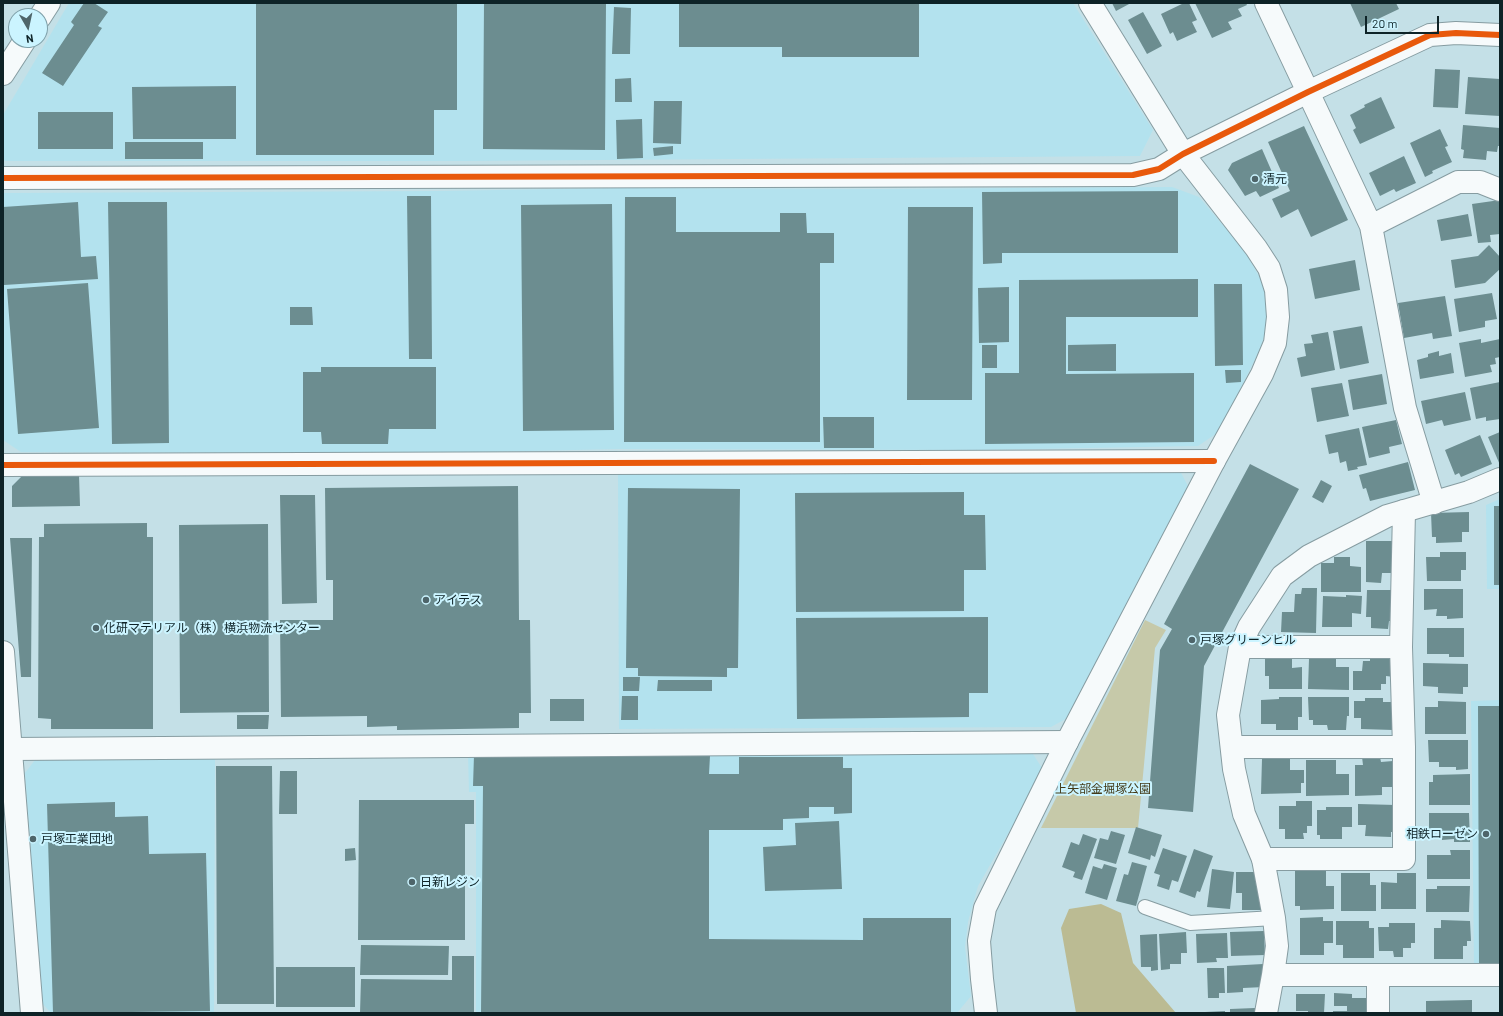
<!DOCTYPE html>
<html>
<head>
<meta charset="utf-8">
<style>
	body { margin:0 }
	#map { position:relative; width:1503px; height:1016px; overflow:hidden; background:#c4e0e7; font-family:Barlow,sans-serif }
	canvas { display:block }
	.frame { position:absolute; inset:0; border:4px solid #0e2327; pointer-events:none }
	.north { position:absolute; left:8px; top:8px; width:40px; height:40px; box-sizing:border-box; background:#cbf4ff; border:1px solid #7fa0a9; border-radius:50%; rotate:171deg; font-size:11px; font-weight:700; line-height:16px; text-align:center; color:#0e2327 }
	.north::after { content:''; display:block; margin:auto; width:14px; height:18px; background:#4e656a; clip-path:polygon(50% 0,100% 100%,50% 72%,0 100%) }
	.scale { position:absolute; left:1365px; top:16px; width:74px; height:18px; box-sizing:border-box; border:2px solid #0e2327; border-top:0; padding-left:5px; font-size:12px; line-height:14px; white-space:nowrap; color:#0e2327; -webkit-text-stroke:3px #cbf4ff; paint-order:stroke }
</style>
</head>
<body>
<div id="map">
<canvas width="1503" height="1016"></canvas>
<div class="frame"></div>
<div class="north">N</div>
<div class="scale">20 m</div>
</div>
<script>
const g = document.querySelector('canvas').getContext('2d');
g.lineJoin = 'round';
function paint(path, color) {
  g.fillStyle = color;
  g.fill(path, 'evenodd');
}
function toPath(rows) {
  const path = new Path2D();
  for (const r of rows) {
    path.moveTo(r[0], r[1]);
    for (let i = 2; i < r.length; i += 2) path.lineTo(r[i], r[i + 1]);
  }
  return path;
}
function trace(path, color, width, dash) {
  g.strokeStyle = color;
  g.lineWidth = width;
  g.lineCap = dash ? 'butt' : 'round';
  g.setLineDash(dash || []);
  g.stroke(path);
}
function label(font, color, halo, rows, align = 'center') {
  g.font = font + ' Barlow,"Noto Sans JP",sans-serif';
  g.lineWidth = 4;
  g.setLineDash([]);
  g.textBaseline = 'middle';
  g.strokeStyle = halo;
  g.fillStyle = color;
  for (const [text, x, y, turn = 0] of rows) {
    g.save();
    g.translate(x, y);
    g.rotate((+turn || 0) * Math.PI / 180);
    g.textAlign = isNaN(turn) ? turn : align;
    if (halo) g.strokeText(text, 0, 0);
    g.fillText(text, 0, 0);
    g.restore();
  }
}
paint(toPath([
	[69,3,1073,3,1153,130,1140,156,466,161,5,161,3,159,3,115],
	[1172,187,1199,197,1244,250,1260,278,1264,290,1267,313,1267,327,1260,349,1220,431,1198,446,977,450,619,449,439,453,21,452,3,440,3,193,437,191,617,188,880,189],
	[1179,469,1189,488,1071,716,1051,727,619,729,618,472],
	[1500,499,1500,589,1487,589,1486,505],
	[1500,700,1500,967,1474,967,1471,701],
	[1031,751,1044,771,978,886,968,922,965,947,971,996,957,1013,476,1013,476,792,469,792,468,754],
	[215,758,214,1013,51,1013,42,1003,25,773,35,760]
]), '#b3e2ee');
paint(toPath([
	[1145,620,1166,630,1155,648,1138,828,1041,828]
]), '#c6c9a9');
paint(toPath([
	[1101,904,1121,913,1133,963,1176,1013,1076,1013,1061,928,1069,909]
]), '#bbbb93');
paint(toPath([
	[84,3,94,3,108,12,98,26,102,28,63,86,42,73,74,25,71,22],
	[256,3,457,3,457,110,434,110,434,155,256,155],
	[484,3,606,3,605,150,483,149],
	[679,3,919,3,919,57,782,57,782,47,679,47],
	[1112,3,1131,3,1116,11],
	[1184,3,1189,3,1197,20,1192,22,1197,32,1177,41,1173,32,1170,34,1161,14],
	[1195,3,1246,3,1247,5,1238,9,1242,16,1228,22,1232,29,1212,38],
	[1350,3,1396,3,1399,9,1361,27],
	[614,7,631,8,630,54,612,54],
	[1143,12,1162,46,1147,54,1128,20],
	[1435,69,1460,70,1458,108,1433,107],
	[1468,77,1500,79,1500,116,1465,114],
	[631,78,632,102,615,102,615,79],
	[236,86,236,139,133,139,132,87],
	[1381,97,1395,128,1360,144,1353,130,1356,128,1350,115,1365,107,1364,105],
	[654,101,682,101,681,144,653,143],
	[38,112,113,112,113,149,38,149],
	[642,119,643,158,617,159,616,120],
	[1463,125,1500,128,1500,146,1498,146,1497,152,1487,151,1486,160,1463,158,1464,150,1461,149],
	[1304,126,1348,220,1311,237,1298,209,1281,218,1272,199,1290,191,1268,142],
	[1440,129,1448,146,1445,147,1452,162,1432,171,1433,173,1425,177,1410,143],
	[125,142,203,142,203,159,125,159],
	[673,146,673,154,654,156,653,148],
	[1262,149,1279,188,1260,197,1256,191,1245,196,1228,170,1232,163],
	[1404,156,1416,183,1396,192,1394,189,1380,196,1369,173],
	[1178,191,1178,253,1002,253,1002,263,983,264,982,192],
	[407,196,431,196,432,359,409,359],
	[625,197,676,197,676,232,780,232,780,213,806,213,807,233,834,233,834,263,820,263,820,442,624,442],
	[1500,200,1500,234,1490,235,1491,242,1478,243,1472,204],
	[78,202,81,257,96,256,98,279,4,285,3,207],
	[108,202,167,202,169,443,112,444],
	[612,204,614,430,523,431,521,205],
	[908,207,973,207,972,400,907,400],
	[1468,214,1472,236,1441,241,1437,220],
	[1489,245,1500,257,1500,269,1485,283,1455,288,1451,260,1478,256],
	[1355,260,1360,290,1315,299,1309,269],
	[1198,279,1198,317,1066,317,1066,374,1194,373,1194,442,985,444,985,373,1019,373,1019,280],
	[88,283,99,428,18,434,7,289],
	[1214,284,1242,284,1243,365,1215,366],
	[1009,287,1009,342,979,343,978,288],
	[1492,293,1497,319,1485,321,1485,327,1459,332,1454,299],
	[1445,296,1452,336,1433,339,1432,333,1404,338,1398,303],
	[290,307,312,307,313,325,290,325],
	[1362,326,1369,363,1340,369,1333,331],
	[1328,332,1335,370,1301,377,1297,358,1306,356,1304,344,1313,343,1311,335],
	[1481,339,1481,343,1500,339,1500,357,1495,358,1496,364,1490,365,1492,372,1465,377,1459,343],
	[1116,344,1116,371,1068,371,1068,345],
	[982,345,997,345,997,368,982,368],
	[1439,351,1439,356,1451,353,1454,373,1420,379,1417,360,1428,357,1428,354],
	[321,367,436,367,436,429,389,429,388,444,322,444,321,432,303,432,303,372,321,372],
	[1225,370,1241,370,1241,382,1226,383],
	[1382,374,1387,404,1353,410,1348,380],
	[1500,382,1500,419,1486,421,1486,417,1476,419,1470,388],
	[1342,383,1349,416,1317,422,1311,388],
	[1465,392,1471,420,1444,426,1442,420,1426,424,1421,401],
	[823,417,874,417,874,448,824,448],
	[1396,420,1402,444,1389,447,1390,453,1369,458,1362,427],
	[1359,428,1367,465,1357,467,1358,469,1348,471,1346,461,1340,463,1338,452,1329,454,1325,435],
	[1500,432,1500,465,1488,437],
	[1480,435,1492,464,1461,477,1459,473,1455,475,1445,450],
	[1408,462,1415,490,1370,501,1366,488,1363,489,1359,475],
	[1250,464,1299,489,1204,666,1193,812,1148,808,1160,650,1172,629,1164,624],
	[23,475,79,475,80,506,12,507,12,486],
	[1321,480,1332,486,1323,503,1312,497],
	[518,486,519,620,530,620,531,713,519,713,519,728,397,730,397,726,367,727,367,716,281,717,280,620,333,620,333,580,326,580,325,488],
	[628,488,740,489,738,668,727,668,727,677,638,676,638,668,626,668],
	[964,492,964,515,985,515,986,570,964,570,964,611,796,612,795,493],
	[280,495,315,495,317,603,282,604],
	[1494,506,1500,506,1500,585,1494,585],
	[1469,512,1469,532,1462,532,1462,542,1436,543,1436,537,1432,537,1431,513],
	[147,523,147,537,153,537,153,729,51,729,51,719,38,718,39,537,44,537,44,524],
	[268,524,269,712,180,713,179,525],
	[10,538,32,538,31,677,21,677],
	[1366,541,1396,541,1396,573,1382,573,1381,583,1366,582],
	[1440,552,1466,552,1466,570,1461,570,1461,581,1427,581,1426,557,1440,557],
	[1334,557,1350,557,1350,566,1361,567,1361,592,1321,592,1321,563,1334,563],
	[1302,588,1317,588,1316,633,1281,632,1282,612,1294,612,1295,594,1301,594],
	[1424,589,1463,589,1463,618,1447,619,1447,616,1436,616,1437,609,1424,610],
	[1367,590,1397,590,1396,621,1389,621,1388,629,1371,628,1371,617,1366,617],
	[1346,595,1362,596,1361,614,1352,613,1352,627,1322,627,1323,596,1346,597],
	[988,617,988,693,969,693,969,717,797,719,796,618],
	[1427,628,1464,628,1464,657,1449,657,1449,654,1427,654],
	[1324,655,1336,655,1336,667,1349,667,1349,690,1308,689,1309,659,1324,659],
	[1265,656,1292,656,1292,668,1302,667,1302,689,1269,689,1269,676,1265,676],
	[1370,657,1395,658,1394,677,1386,676,1386,684,1381,684,1381,690,1353,690,1353,671,1362,671,1363,661,1370,661],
	[1423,663,1468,664,1468,687,1463,687,1463,694,1438,693,1438,687,1423,686],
	[623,677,640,677,639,691,623,691],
	[658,680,712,680,712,691,657,691],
	[622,696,638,696,638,720,621,720],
	[1279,697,1302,697,1302,717,1298,717,1298,730,1276,730,1276,724,1261,724,1261,700,1279,699],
	[1308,697,1349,697,1349,716,1347,716,1346,730,1328,730,1327,725,1313,725,1313,720,1309,720],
	[1365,698,1383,698,1383,702,1394,702,1393,730,1361,729,1361,718,1354,718,1354,701,1365,701],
	[550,699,584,699,584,721,550,721],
	[1438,701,1466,702,1466,734,1425,734,1425,707,1438,707],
	[1478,706,1500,706,1500,964,1479,964],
	[237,715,269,715,268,729,237,729],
	[1428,740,1468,740,1468,769,1456,770,1456,767,1439,767,1439,762,1429,762],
	[474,755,710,756,709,774,739,774,739,757,843,757,843,768,852,768,852,813,834,814,834,807,809,807,809,818,783,819,783,830,709,830,709,939,863,940,863,918,951,918,951,1013,481,1013,483,786,473,786],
	[1362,757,1380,757,1381,762,1393,761,1393,787,1382,787,1382,795,1355,796,1355,765,1363,765],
	[1262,759,1290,759,1290,770,1304,770,1304,783,1301,783,1301,793,1261,794],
	[1306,760,1336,760,1336,774,1349,774,1349,795,1306,796],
	[216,766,272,766,274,1004,217,1004],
	[280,771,297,771,297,814,279,814],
	[1470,774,1470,805,1429,805,1429,782,1433,782,1433,775],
	[359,800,474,800,474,824,465,824,465,940,358,940],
	[1296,801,1312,801,1312,826,1307,826,1307,833,1303,833,1304,839,1285,839,1285,829,1279,829,1279,806,1296,806],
	[115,802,115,817,148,816,149,854,206,853,210,1011,53,1013,47,804],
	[1358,804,1396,805,1396,832,1391,832,1391,837,1365,836,1366,825,1358,825],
	[1326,807,1352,807,1352,827,1342,827,1342,839,1320,839,1320,835,1317,835,1317,810,1326,810],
	[1429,813,1469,813,1470,842,1454,842,1454,839,1442,840,1442,833,1429,833],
	[839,821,842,889,765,891,763,847,796,845,795,823],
	[1136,827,1162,835,1155,857,1151,855,1150,860,1128,853],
	[1111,831,1125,835,1116,864,1094,858,1100,838,1108,840],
	[1083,834,1097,839,1082,880,1073,877,1075,872,1062,867,1071,842,1079,845],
	[355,848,356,860,345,861,345,849],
	[1163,848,1187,856,1178,882,1172,880,1169,890,1157,886,1160,875,1154,873],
	[1194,849,1213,856,1200,892,1197,891,1195,898,1179,892],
	[1450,850,1470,850,1470,879,1427,879,1427,855,1451,855],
	[1132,862,1147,866,1136,906,1116,901,1124,874,1128,875],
	[1104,864,1117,868,1107,900,1085,893,1093,866,1102,869],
	[1212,869,1234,872,1230,909,1207,907],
	[1295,870,1326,870,1326,886,1334,886,1334,909,1300,910,1300,906,1295,906],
	[1236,872,1264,872,1264,910,1242,910,1242,893,1236,893],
	[1341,873,1370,873,1370,885,1376,885,1376,911,1341,911],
	[1397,873,1416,873,1416,909,1381,909,1381,882,1397,883],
	[1437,886,1470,886,1469,912,1426,912,1426,889,1437,889],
	[1323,917,1323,921,1333,921,1333,943,1324,943,1324,955,1300,955,1300,918],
	[1441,920,1470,921,1471,941,1467,941,1467,946,1463,946,1463,959,1434,959,1434,928,1441,928],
	[1336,921,1369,921,1369,928,1374,928,1374,958,1343,958,1343,945,1336,945],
	[1389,923,1415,923,1415,943,1411,943,1411,948,1403,948,1403,957,1394,957,1393,951,1379,951,1378,927,1389,927],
	[1264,931,1265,955,1231,956,1230,932],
	[1186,932,1187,953,1181,953,1181,964,1170,964,1170,969,1161,970,1159,934],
	[1227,933,1228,958,1216,958,1217,962,1197,963,1196,934],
	[1157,934,1158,970,1151,971,1151,967,1141,967,1140,935],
	[361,945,449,946,448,975,360,975],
	[452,956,474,956,474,1013,360,1013,361,979,452,980],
	[1263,964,1264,987,1243,988,1243,992,1227,993,1227,966],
	[276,967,355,967,355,1007,276,1007],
	[1207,968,1224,968,1225,993,1219,993,1219,998,1208,998],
	[1334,993,1352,994,1352,998,1368,998,1368,1013,1333,1013,1333,1011,1347,1011,1347,1006,1334,1006],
	[1296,994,1325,994,1324,1013,1308,1013,1308,1011,1296,1011],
	[1472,1000,1472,1013,1426,1013,1426,1001],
	[1255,1008,1255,1013,1230,1013,1230,1009],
	[1225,1011,1225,1013,1205,1013,1205,1012]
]), '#6c8d90');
const lane = toPath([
	[1145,907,1190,923,1274,918]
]);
const street = toPath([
	[1308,92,1371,226,1405,408,1434,503],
	[3,178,1133,175,1159,169,1183,154],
	[1371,226,1458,182,1480,182,1500,190],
	[3,465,1214,461],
	[1240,647,1401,647],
	[1232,747,1404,747],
	[11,749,1067,742],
	[1263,859,1404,859,1404,747,1401,647,1404,511],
	[1378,1013,1378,975]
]);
const secondary = toPath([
	[1266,3,1308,92],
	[40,17,49,3],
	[3,74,25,40],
	[1183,154,1308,92,1430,35,1456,33,1500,35],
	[3,652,32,1013],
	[1273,975,1500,975],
	[986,1013,982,979,979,941,985,908,1067,742,1214,461,1262,374,1275,343,1278,317,1276,290,1269,268,1256,248,1183,154,1090,3],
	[1266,1013,1273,975,1277,946,1274,918,1263,859,1244,814,1234,769,1228,715,1240,647,1249,627,1282,576,1309,556,1387,516,1469,492,1500,479]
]);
trace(lane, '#869ca1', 16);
trace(street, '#869ca1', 24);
trace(secondary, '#869ca1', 24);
trace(lane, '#f6fafb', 14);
trace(street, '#f6fafb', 22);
trace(secondary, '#f6fafb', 22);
trace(toPath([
	[3,178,1133,175,1159,169,1183,154,1308,92,1430,35,1456,33,1500,35],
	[3,465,1214,461]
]), '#e8590c', 6);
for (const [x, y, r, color] of [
	[1255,179,4,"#4e656a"],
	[426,600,4,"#4e656a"],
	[96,628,4,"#4e656a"],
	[1192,640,4,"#4e656a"],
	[1486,834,4,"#4e656a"],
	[33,839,4,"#4e656a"],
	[412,882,4,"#4e656a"]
]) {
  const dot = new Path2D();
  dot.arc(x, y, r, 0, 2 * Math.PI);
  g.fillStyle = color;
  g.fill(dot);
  trace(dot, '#cbf4ff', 1.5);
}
label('12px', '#0e2327', '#cbf4ff', [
	["清元",1263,179],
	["アイテス",434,600],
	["化研マテリアル（株）横浜物流センター",104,628],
	["戸塚グリーンヒル",1200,640],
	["相鉄ローゼン",1478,834,"right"],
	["戸塚工業団地",41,839],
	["日新レジン",420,882]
], 'left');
label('12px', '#433a18', '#cbf4ff', [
	["上矢部金堀塚公園",1103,789]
]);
</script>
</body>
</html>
